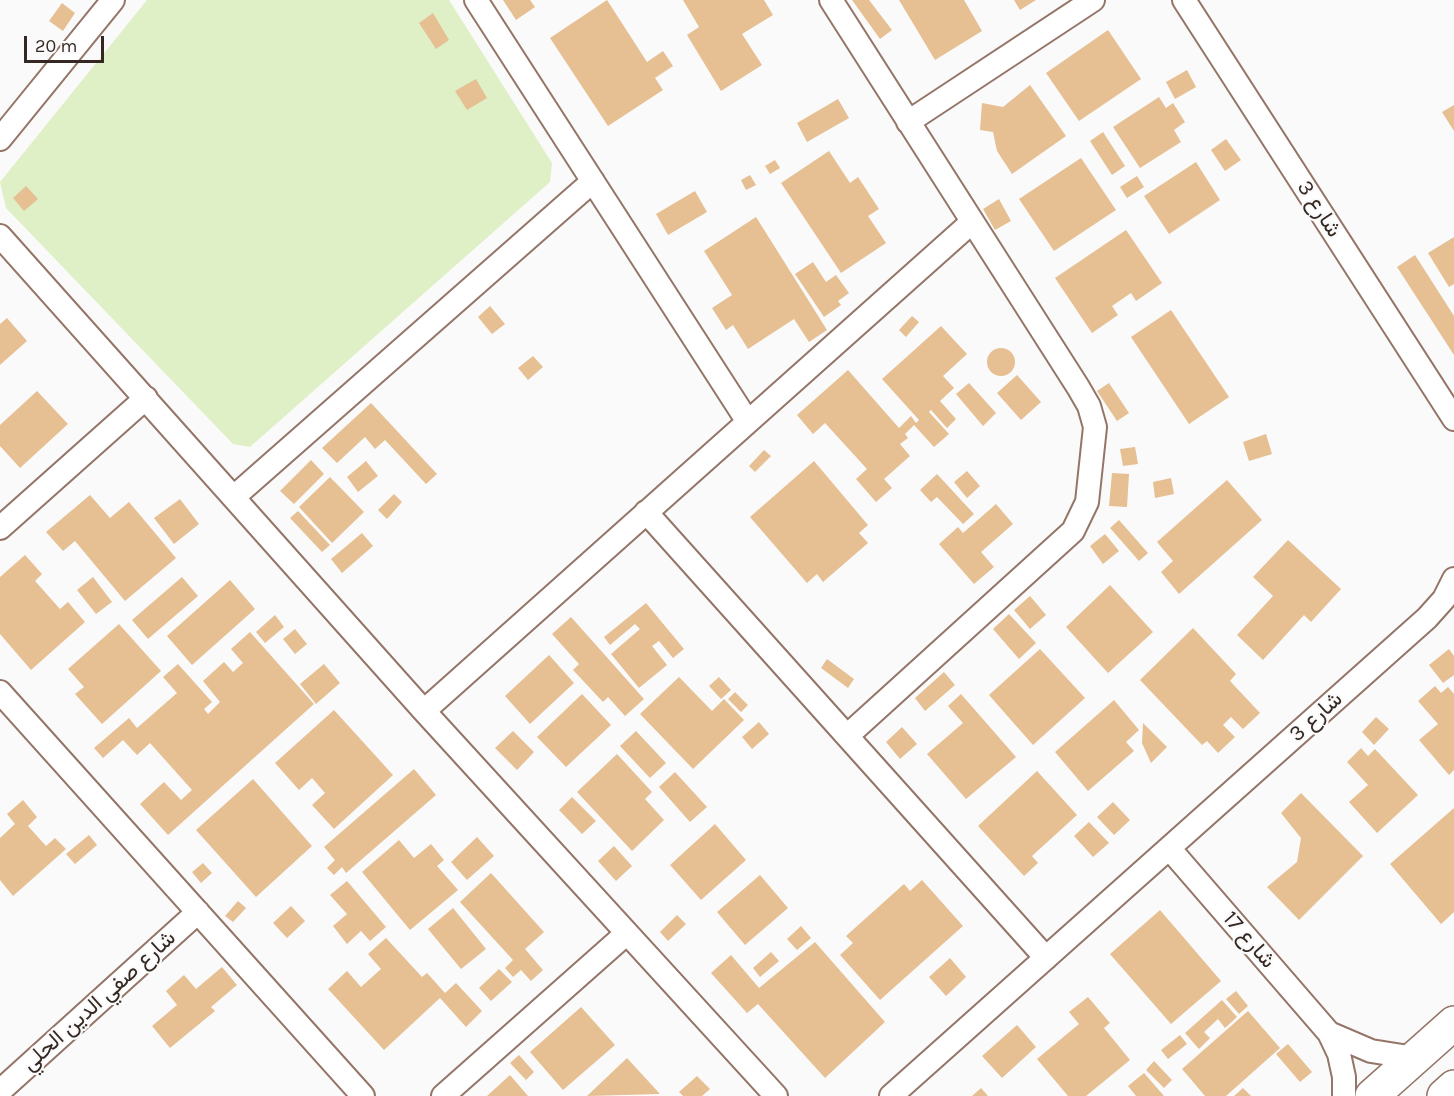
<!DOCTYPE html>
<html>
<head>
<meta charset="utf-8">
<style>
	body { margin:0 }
	#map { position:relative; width:1454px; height:1096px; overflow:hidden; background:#fafafa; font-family:Karla,sans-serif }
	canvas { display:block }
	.scale { position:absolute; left:24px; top:36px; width:80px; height:27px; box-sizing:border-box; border:3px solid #352822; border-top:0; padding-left:8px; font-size:18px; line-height:21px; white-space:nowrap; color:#352822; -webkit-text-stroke:4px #fafafa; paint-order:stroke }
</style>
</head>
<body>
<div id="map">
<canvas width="1454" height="1096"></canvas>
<div class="scale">20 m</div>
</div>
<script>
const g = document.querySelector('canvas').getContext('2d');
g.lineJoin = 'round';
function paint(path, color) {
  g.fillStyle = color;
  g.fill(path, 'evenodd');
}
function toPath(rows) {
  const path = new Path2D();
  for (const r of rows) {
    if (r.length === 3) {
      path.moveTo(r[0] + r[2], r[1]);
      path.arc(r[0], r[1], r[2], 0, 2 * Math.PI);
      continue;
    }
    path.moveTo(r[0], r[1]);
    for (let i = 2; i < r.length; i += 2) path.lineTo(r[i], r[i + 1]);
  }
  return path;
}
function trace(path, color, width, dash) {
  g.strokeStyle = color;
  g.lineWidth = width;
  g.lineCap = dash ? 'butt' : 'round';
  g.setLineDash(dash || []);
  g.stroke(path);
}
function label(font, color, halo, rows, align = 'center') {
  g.font = font + ' Karla,Vazirmatn,sans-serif';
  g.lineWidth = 4.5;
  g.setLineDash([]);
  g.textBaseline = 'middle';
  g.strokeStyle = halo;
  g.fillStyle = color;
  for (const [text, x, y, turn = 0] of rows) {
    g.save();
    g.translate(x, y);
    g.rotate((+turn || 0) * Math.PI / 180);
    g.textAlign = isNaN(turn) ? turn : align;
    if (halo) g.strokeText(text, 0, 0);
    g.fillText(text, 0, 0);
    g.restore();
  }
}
paint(toPath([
	[147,0,449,0,552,163,550,182,250,447,233,444,6,208,0,182]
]), '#dff0c6');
paint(toPath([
	[503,0,530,0,535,7,516,20],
	[607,0,647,62,663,51,673,66,655,78,663,90,608,126,550,38],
	[683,0,764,0,773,15,742,34,762,65,721,91,687,35,699,27],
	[852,0,869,0,892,30,880,39],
	[899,0,964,0,982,31,935,60],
	[1014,0,1036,0,1020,10],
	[62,3,75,13,63,31,49,21],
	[433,13,449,40,436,49,419,23],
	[1108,30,1141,79,1079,121,1046,73],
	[1187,70,1196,87,1175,99,1166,82],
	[476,79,487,98,467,110,455,91],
	[1030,85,1066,136,1012,174,997,151,993,132,980,130,982,103,1003,107],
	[1159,97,1166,108,1173,103,1185,122,1174,130,1181,142,1140,168,1113,127],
	[838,99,849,118,807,142,797,123],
	[1454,105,1454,131,1442,112],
	[1103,132,1125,166,1112,175,1090,141],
	[1226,139,1241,160,1225,171,1211,150],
	[829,151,850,183,858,177,879,209,868,216,886,243,841,273,781,183],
	[1081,158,1116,210,1054,251,1019,199],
	[775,160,780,168,770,174,765,166],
	[1196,162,1220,200,1169,234,1144,196],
	[750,175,756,185,746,190,741,180],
	[1137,176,1144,187,1127,198,1120,187],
	[26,186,38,199,24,211,13,198],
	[695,191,707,212,668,235,656,214],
	[999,199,1011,221,995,230,983,209],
	[756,217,827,330,809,342,794,319,748,349,733,325,726,330,712,308,732,295,704,251],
	[1126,230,1162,283,1136,301,1131,293,1112,306,1118,315,1092,333,1055,278],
	[1454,237,1454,284,1449,287,1428,253],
	[1415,255,1454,316,1454,355,1397,267],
	[813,262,826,282,836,275,849,293,838,301,841,305,824,317,795,274],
	[490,306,505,324,492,334,478,317],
	[1171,310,1229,397,1189,424,1131,337],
	[912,316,919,322,906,337,899,330],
	[7,318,27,341,0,365,0,324],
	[941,326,967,354,943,376,954,388,940,401,956,419,947,428,931,410,929,412,949,434,934,447,914,425,905,434,908,438,900,444,910,456,884,479,892,488,876,502,856,479,867,469,825,423,813,434,797,415,848,370,899,428,911,416,916,423,919,420,882,379],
	[1001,362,14],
	[533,356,543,367,528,380,518,368],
	[1017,375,1041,402,1021,420,997,393],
	[969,383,996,413,983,426,956,394],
	[1109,383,1129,413,1117,421,1097,391],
	[37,391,68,424,20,468,0,446,0,425],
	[371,403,437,474,426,484,385,440,375,449,365,437,337,463,322,448],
	[1266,434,1272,454,1249,461,1243,442],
	[1135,447,1138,464,1123,466,1120,449],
	[764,450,771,456,755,472,749,466],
	[311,460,324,474,294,504,280,491],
	[366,461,378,476,358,492,347,477],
	[814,461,868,525,859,533,868,543,823,582,817,574,807,583,750,517],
	[967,471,980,486,967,498,954,482],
	[1112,473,1129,474,1127,507,1109,506],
	[937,474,974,514,963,524,937,497,931,502,920,490],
	[330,477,364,512,332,543,299,507],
	[1171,478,1174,494,1155,498,1153,482],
	[1227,480,1262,520,1179,594,1161,572,1173,561,1157,542],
	[394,494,402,502,387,519,378,510],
	[90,495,110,518,129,502,176,558,125,601,75,541,63,551,46,532],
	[180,499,199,524,174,544,154,518],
	[996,504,1013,524,981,552,994,567,974,584,939,544,958,527,963,533],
	[298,511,330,545,322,552,290,518],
	[1119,520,1148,553,1139,561,1110,528],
	[362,533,373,546,342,573,331,559],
	[1105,534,1119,551,1103,564,1090,546],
	[1288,540,1341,589,1311,622,1304,615,1263,660,1237,635,1273,596,1253,577],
	[25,555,42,574,35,581,60,609,68,602,85,622,31,670,0,634,0,577],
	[93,577,112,602,96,614,77,590],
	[182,577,198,596,148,639,132,620],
	[230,580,255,609,192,665,167,636],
	[1110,585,1153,632,1108,673,1066,627],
	[1030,596,1046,615,1030,629,1014,610],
	[646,603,684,649,673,658,659,641,652,646,667,665,639,688,611,654,640,629,635,624,610,645,604,637],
	[1009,614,1036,643,1019,659,993,629],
	[275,615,284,627,265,643,256,632],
	[571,617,644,699,625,716,608,697,603,702,573,670,579,664,552,634],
	[119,624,161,671,102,724,75,694,84,687,68,669],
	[1193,628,1236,674,1230,681,1260,713,1243,729,1231,717,1223,725,1235,737,1218,753,1207,741,1202,745,1140,680],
	[295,629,307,644,295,654,283,639],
	[250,632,314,704,168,835,140,804,164,782,181,800,192,790,150,743,137,755,123,740,103,758,94,748,129,718,137,728,177,693,163,677,178,664,212,702,204,709,208,714,220,702,203,681,224,662,233,672,243,663,231,649],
	[1040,649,1085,698,1033,745,989,695],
	[1449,649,1454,656,1454,675,1443,683,1429,665],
	[549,655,574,683,530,724,505,696],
	[827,659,854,679,848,688,821,668],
	[324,664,340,683,316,704,300,684],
	[944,672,955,685,925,711,915,698],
	[679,677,712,711,724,699,744,720,693,769,640,714],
	[719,677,731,690,721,699,709,686],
	[1435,686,1441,693,1448,687,1454,694,1454,770,1449,775,1419,740,1438,724,1418,701],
	[735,692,748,705,741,712,728,699],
	[582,694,611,725,566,767,537,737],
	[961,694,1016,757,966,799,927,754,963,723,948,706],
	[1114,700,1139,730,1126,742,1134,751,1088,791,1055,752],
	[334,710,393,775,334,829,312,805,325,793,312,778,299,790,275,763],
	[1376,717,1389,729,1374,745,1362,732],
	[759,722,769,734,752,749,742,737],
	[1143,723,1167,747,1151,763,1142,743],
	[902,727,917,744,900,759,886,742],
	[513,731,534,752,517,770,495,748],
	[636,731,666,763,650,778,620,746],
	[1361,748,1368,756,1375,749,1418,795,1377,833,1349,802,1368,785,1347,762],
	[617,754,652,792,645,799,664,820,632,851,577,792],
	[414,769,436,795,346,873,342,867,334,875,327,868,335,860,324,847],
	[1037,771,1077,815,1032,856,1038,863,1024,876,978,826],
	[675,772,707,807,690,822,659,787],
	[253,779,312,846,256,897,196,830],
	[1301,793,1363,856,1299,920,1267,887,1297,862,1301,838,1281,813],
	[572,797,596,821,582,834,559,810],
	[23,800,37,817,28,826,46,846,55,838,66,849,13,896,0,880,0,838,15,824,7,814],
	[1113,802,1130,820,1114,835,1097,817],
	[1454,808,1454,912,1441,924,1390,864],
	[1089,822,1109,843,1093,857,1074,836],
	[715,824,746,860,701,900,670,865],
	[89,835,97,845,75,864,66,854],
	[477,837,494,856,467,880,451,862],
	[399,840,414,858,431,844,444,860,437,866,458,890,410,930,362,872],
	[614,846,632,866,616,881,598,861],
	[203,863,212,873,201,883,192,872],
	[491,873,544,932,525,949,543,970,531,981,521,970,513,977,505,968,513,960,460,902],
	[760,875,788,908,745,945,717,912],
	[922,880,963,926,880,1000,840,955,853,943,846,936,904,884,910,891],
	[347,881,386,927,370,941,361,931,347,944,333,926,347,914,330,895],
	[238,901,246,908,233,922,225,916],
	[291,906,305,921,287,938,273,923],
	[453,908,486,949,461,969,428,929],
	[1160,910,1221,981,1171,1024,1110,954],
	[677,915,686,924,668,941,660,932],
	[801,926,811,938,797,950,787,939],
	[386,938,422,977,427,973,445,993,456,983,482,1011,466,1027,440,998,384,1050,328,989,347,971,361,987,381,969,368,954],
	[815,942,885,1022,825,1078,758,1004,747,1013,711,973,731,955,759,988],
	[771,952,779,961,760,977,753,968],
	[950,958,966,977,946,996,929,977],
	[222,967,237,985,211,1007,215,1011,170,1048,152,1026,177,1005,166,991,184,975,196,989],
	[499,969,512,982,491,1001,479,988],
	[1236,991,1248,1006,1239,1014,1226,999],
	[1088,997,1110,1023,1104,1028,1130,1060,1086,1096,1068,1096,1037,1059,1079,1024,1069,1012],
	[1222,1000,1237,1017,1225,1028,1218,1019,1204,1032,1210,1038,1199,1049,1185,1033],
	[581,1007,615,1045,563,1090,530,1052],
	[1248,1011,1280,1048,1226,1096,1205,1096,1182,1069],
	[1017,1025,1036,1047,1002,1078,982,1056],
	[1180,1035,1187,1044,1168,1059,1161,1050],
	[1288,1044,1312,1072,1300,1082,1276,1054],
	[519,1055,534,1072,526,1080,510,1063],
	[627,1058,660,1094,587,1096],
	[1154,1061,1172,1080,1164,1088,1146,1070],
	[1144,1073,1164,1096,1136,1096,1128,1086],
	[510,1075,528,1096,487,1096],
	[697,1076,710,1089,702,1096,683,1096,679,1092],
	[981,1088,988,1096,972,1096],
	[1243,1088,1251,1096,1234,1096]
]), '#e6bf92');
const minor = toPath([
	[476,0,748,422],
	[831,0,1078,387,1089,406,1095,427,1087,502,1073,531,847,736],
	[1184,0,1454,419],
	[908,122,1093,0],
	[0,139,113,0],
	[0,236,424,711,776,1096],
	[235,496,593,181],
	[646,512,1046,958],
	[0,528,146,398],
	[0,692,363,1096],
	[424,711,972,222],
	[1169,848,1329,1033,1339,1054,1344,1077,1344,1096],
	[1329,1033,1371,1051,1415,1058],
	[0,1091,198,912],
	[443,1096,627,933],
	[891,1096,1427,618,1444,599,1454,579]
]);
const primary = toPath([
	[1372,1096,1454,1023],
	[1444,1096,1454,1087]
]);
trace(minor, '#947568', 26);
trace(primary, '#947568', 36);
trace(minor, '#fff', 22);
trace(primary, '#fff', 33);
label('22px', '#352822', '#fafafa', [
	["شارع 3",1319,209,57],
	["شارع 3",1316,717,-42],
	["شارع 17",1249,940,49],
	["شارع صفي الدين الحلي",99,1001,-42]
]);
</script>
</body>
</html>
